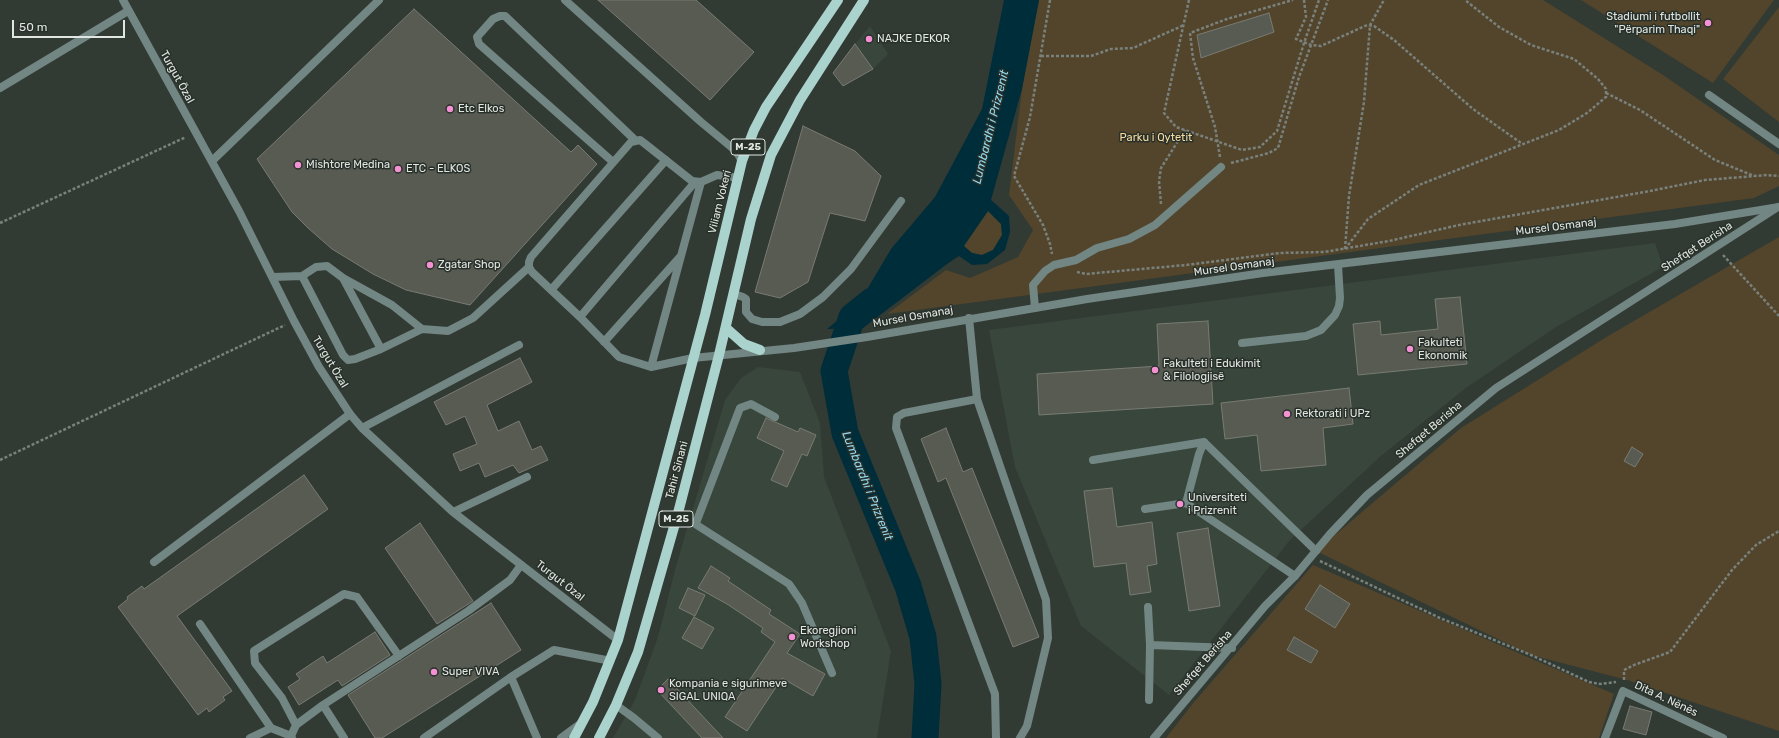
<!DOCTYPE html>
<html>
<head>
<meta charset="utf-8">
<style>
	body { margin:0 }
	#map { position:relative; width:1779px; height:738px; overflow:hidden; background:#323a34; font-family:Rubik,sans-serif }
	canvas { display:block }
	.scale { position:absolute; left:12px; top:20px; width:113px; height:18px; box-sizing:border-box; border:2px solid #e1e6e2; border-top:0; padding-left:5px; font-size:12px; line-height:14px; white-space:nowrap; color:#e1e6e2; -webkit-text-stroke:3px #28302a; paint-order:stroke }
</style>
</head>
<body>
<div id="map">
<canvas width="1779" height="738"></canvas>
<div class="scale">50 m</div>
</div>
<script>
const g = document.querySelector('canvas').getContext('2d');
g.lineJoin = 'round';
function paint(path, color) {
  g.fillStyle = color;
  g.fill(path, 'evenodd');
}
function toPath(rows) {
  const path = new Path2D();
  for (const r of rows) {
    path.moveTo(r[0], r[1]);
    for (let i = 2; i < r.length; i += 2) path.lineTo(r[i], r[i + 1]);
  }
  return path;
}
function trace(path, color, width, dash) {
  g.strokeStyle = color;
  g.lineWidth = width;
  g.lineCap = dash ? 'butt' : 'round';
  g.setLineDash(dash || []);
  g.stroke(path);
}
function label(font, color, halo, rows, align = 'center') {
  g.font = font + ' Rubik,sans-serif';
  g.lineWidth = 3;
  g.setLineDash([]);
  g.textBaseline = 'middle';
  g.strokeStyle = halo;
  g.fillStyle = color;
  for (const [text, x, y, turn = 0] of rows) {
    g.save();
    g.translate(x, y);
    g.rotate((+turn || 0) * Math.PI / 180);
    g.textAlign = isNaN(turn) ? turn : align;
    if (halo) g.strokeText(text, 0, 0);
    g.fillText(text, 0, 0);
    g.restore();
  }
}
paint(toPath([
	[870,26,888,54,873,69,855,44],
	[1655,243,1663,267,1556,327,1466,388,1382,455,1290,540,1169,695,1081,626,1015,467,989,330],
	[758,367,800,372,820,423,824,477,891,651,877,738,613,738,635,700,658,637,676,566,725,400,741,378]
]), '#38463c');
paint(toPath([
	[1039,0,1543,0,1663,75,1779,155,1779,186,1754,198,887,314,946,270,970,278,1018,257,1033,230,1009,195,1022,89],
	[1581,0,1774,0,1713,83],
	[1779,7,1779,122,1723,79],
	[988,211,1001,224,1002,235,993,250,982,255,972,253,963,246],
	[1779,237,1779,731,1627,680,1531,655,1316,551,1461,428,1608,336],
	[1313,565,1614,694,1599,738,1166,738,1194,702]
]), '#52452b');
paint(toPath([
	[1004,0,1039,0,1022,89,991,200,1009,216,1010,232,1005,250,987,264,972,265,959,256,947,264,863,328,827,329,859,303,891,249,935,197,982,109],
	[988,211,1001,224,1002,235,993,250,982,255,972,253,964,246]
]), '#002d3a');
trace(toPath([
	[872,301,852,317,834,371,845,433,908,586,923,637,928,684,925,738]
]), '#002d3a', 27);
const building = toPath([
	[598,0,696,0,754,52,710,100,598,0],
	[414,9,571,152,578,145,597,164,470,305,406,290,373,274,332,249,308,228,292,212,257,159,414,9],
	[1269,13,1274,32,1201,58,1197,35,1269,13],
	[855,44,873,69,843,86,833,73,855,44],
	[803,126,855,151,881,176,865,221,830,213,808,282,780,298,755,292,803,126],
	[1460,297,1467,364,1358,375,1353,324,1380,321,1381,335,1438,329,1435,299,1460,297],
	[1208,321,1213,404,1039,415,1037,374,1159,366,1157,324,1208,321],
	[520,358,532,382,487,405,498,431,519,421,532,450,541,446,548,460,519,473,513,465,485,477,479,463,460,471,453,454,477,444,465,416,446,425,434,402,520,358],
	[1349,388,1353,424,1323,428,1326,465,1261,471,1257,435,1225,439,1221,403,1349,388],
	[766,418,798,432,800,428,816,435,807,456,802,454,787,487,771,480,784,451,757,438,766,418],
	[946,428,963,472,972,468,1039,637,1013,647,946,478,938,482,921,439,946,428],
	[1632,447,1643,454,1635,467,1624,461,1632,447],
	[304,475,328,509,177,616,232,691,223,697,225,700,209,712,207,708,198,715,118,607,128,599,127,597,142,586,144,589,304,475],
	[1112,488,1117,527,1152,522,1157,564,1147,566,1151,592,1130,595,1126,563,1094,567,1084,491,1112,488],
	[420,523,473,601,437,624,385,548,420,523],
	[1208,528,1220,606,1189,611,1177,533,1208,528],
	[711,566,730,578,728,581,771,610,769,614,800,634,787,653,825,674,813,696,782,678,747,731,725,717,775,642,761,632,763,628,727,604,698,588,711,566],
	[1320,585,1350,604,1335,628,1305,609,1320,585],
	[688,588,705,595,695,616,679,608,688,588],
	[491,603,521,650,382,738,375,738,348,695,491,603],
	[694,617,714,628,702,649,682,638,694,617],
	[375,632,390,655,342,686,338,680,299,705,288,687,300,679,296,674,323,656,327,663,375,632],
	[1294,637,1318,651,1311,663,1287,650,1294,637],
	[668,679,723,738,702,738,657,690,668,679],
	[1630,706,1652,712,1646,735,1623,729,1630,706]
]);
paint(building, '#585b52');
trace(building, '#797b72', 1);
trace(toPath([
	[1050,0,1030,117,1014,176,1043,225,1050,244,1052,254],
	[1189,0,1164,113,1176,127,1242,150,1260,147,1277,131,1304,43,1319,0],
	[1304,0,1306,17,1296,39,1311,45,1321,46,1367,25,1374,26,1394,40,1473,109,1521,143],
	[1041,56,1091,56,1111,49,1133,48,1184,25],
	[1606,93,1640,110,1715,160,1754,176],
	[1220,157,1215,127,1193,58,1190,33,1227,19,1293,0],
	[1231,163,1269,153,1278,148,1299,77,1328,0],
	[1161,204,1159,181,1161,168,1185,130],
	[0,223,186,137],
	[1345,249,1368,219,1419,185,1559,130,1587,113,1606,97,1606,89,1598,79,1574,59,1531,45,1499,27,1465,0],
	[1345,249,1349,196,1364,102,1370,25,1384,0],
	[1723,255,1779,316],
	[1077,272,1086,274,1186,265,1280,253,1324,252,1389,241,1459,225,1650,191,1705,180,1767,175,1779,176],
	[0,460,285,325],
	[1320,561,1440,618,1531,655,1589,682,1600,684,1616,682],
	[1624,680,1624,670,1634,665,1670,652,1732,570,1756,545,1779,531]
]), '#7a817c', 2.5, [3, 2]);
trace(toPath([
	[565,0,701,122,736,151,742,161],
	[1709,95,1779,144],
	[212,161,379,0],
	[613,162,479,44,477,37,493,19,500,16,505,16,635,140],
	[302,276,343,355,348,360,355,359,381,349,422,329],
	[273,277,302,276,316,267,327,266,343,278,392,305,422,329,448,331,473,318,529,267],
	[343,278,381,349],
	[551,290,666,160],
	[734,294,743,297,746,299,746,312,752,319,762,322,780,322,800,314,823,297,851,269,901,201],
	[1035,308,1033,285,1045,271,1054,265,1076,260,1097,248,1129,239,1155,225,1221,167],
	[580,317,695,182],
	[604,342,680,257],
	[1242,343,1306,336,1321,330,1335,315,1339,306,1340,298,1338,265],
	[693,358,651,367,619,357,580,317,532,272,529,267,529,262,531,257,631,142,640,140,644,143,692,181,701,182,717,175,739,178],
	[651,367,701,182],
	[977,399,904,413,897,417,896,428,995,694,996,738],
	[1204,442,1199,454,1186,503,1295,576],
	[1093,460,1204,442,1316,551],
	[1145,509,1186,503],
	[678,513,789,584,802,603,832,673],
	[696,523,740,408,751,404,775,417],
	[154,562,350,414],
	[1148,607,1150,645,1232,648],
	[200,624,271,728,291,736],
	[511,677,537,738],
	[1149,700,1150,645],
	[323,705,344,738],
	[616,705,634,718,658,738],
	[296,725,282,698,255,663,254,651,344,594,357,597,399,656],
	[250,738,271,728],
	[292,738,291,736,296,725,323,705,468,611,510,580,521,565],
	[424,738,511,677,554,650,606,660,609,662],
	[561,738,580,724]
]), '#728683', 8);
trace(toPath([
	[123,0,239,211,294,321,319,367,350,414,362,428,453,512,618,640],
	[0,88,128,11],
	[969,318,977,399,1046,600,1048,638,1027,726,1020,738],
	[362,428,519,345],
	[453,512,527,477],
	[1154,738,1265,606,1295,576,1330,534,1367,495,1496,388,1778,207],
	[1605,738,1623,691,1723,738]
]), '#728683', 8);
trace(toPath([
	[693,358,794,348,867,337,1087,299,1263,273,1675,224,1779,207]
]), '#728683', 8);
trace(toPath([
	[726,328,744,344,760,350],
	[574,738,593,702,618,640,705,315,742,161,754,130,766,107,838,0],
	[599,738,616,705,638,652,678,513,719,355,751,219,771,155,800,100,864,0]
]), '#abd3ce', 10);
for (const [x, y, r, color] of [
	[1708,23,4,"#f491d3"],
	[869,39,4,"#f491d3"],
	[450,109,4,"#f491d3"],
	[298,165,4,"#f491d3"],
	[398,169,4,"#f491d3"],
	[430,265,4,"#f491d3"],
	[1410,349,4,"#f491d3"],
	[1155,370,4,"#f491d3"],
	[1287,414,4,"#f491d3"],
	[1180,504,4,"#f491d3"],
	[792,637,4,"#f491d3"],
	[434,672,4,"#f491d3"],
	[661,690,4,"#f491d3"]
]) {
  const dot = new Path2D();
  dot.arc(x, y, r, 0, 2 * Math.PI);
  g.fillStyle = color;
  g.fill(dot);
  trace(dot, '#28302a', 1.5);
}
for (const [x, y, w] of [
	[748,147,34],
	[676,519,34]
]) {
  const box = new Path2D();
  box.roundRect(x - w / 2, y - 8, w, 16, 3);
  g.fillStyle = '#28302a';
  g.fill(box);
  trace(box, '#e1e6e2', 1);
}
label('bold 10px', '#e1e6e2', null, [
	["M-25",748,147],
	["M-25",676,519]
]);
label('11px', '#e1e6e2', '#28302a', [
	["Stadiumi i futbollit",1700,17,"right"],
	["\"Përparim Thaqi\"",1700,30,"right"],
	["NAJKE DEKOR",877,39],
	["Etc Elkos",458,109],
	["Mishtore Medina",306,165],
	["ETC - ELKOS",406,169],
	["Zgatar Shop",438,265],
	["Fakulteti",1418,343],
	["Ekonomik",1418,356],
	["Fakulteti i Edukimit",1163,364],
	["& Filologjisë",1163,377],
	["Rektorati i UPz",1295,414],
	["Universiteti",1188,498],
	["i Prizrenit",1188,511],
	["Ekoregjioni",800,631],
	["Workshop",800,644],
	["Super VIVA",442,672],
	["Kompania e sigurimeve",669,684],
	["SIGAL UNIQA",669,697]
], 'left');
label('11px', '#e1e6e2', '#28302a', [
	["Turgut Özal",177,77,61],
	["Viliam Vokeri",720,202,-76],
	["Mursel Osmanaj",1556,227,-7],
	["Shefqet Berisha",1697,247,-33],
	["Mursel Osmanaj",1234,267,-8],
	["Mursel Osmanaj",913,317,-10],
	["Turgut Özal",330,362,59],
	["Shefqet Berisha",1429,430,-40],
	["Tahir Sinani",677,470,-75],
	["Turgut Özal",560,581,38],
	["Shefqet Berisha",1203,663,-49],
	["Dita A. Nënës",1666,699,25]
]);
label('11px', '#f9dba1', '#28302a', [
	["Parku i Qytetit",1156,138]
]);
label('italic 12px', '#90daf3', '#28302a', [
	["Lumbardhi i Prizrenit",991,127,-76],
	["Lumbardhi i Prizrenit",867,486,68]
]);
</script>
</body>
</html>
